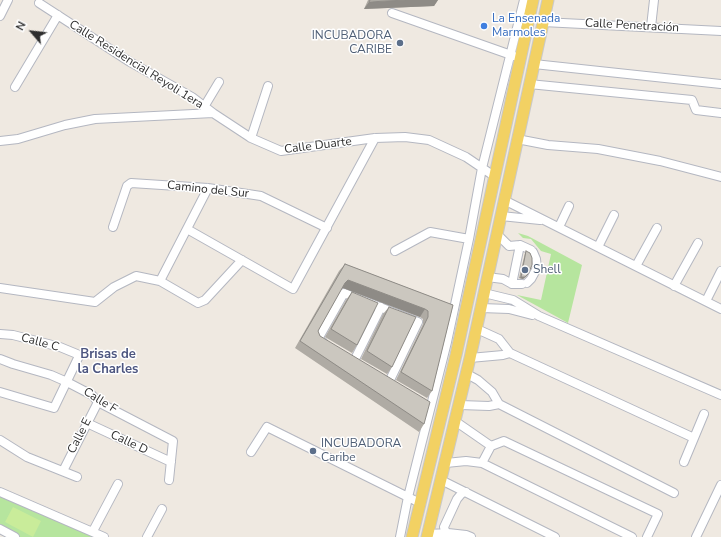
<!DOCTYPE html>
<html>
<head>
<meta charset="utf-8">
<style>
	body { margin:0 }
	#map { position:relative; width:721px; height:537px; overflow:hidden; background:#efe9e1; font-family:"Nunito Sans",sans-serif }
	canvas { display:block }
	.north { position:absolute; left:12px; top:12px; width:40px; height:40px; -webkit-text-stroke:3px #fff; paint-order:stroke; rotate:298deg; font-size:11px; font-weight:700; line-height:16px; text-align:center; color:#2e2e2e }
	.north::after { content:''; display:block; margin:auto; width:14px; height:18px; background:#2e2e2e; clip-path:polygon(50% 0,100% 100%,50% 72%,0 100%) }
</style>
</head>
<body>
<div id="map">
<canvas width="721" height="537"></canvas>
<div class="north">N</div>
</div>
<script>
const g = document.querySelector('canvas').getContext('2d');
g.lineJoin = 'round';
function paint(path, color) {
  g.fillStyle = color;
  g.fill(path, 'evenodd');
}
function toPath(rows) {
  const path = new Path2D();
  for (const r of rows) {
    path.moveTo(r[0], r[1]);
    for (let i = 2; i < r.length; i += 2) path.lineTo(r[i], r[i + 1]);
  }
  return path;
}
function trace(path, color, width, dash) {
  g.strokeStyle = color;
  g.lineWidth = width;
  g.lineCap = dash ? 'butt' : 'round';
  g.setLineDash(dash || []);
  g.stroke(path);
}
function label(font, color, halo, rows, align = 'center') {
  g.font = font + ' "Nunito Sans",sans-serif';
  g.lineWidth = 3;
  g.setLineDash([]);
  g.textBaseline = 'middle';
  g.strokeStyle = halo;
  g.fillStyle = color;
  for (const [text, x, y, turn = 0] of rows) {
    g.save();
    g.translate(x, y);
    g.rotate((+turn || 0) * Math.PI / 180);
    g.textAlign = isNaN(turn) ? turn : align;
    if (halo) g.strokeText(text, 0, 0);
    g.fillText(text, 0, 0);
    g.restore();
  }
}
paint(toPath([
	[518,233,528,236,582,265,568,323,517,295,541,300,551,254,541,251,531,239,523,238],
	[0,496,94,537,20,537,0,527]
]), '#b6e59e');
paint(toPath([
	[13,507,41,521,33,537,5,522]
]), '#c9ec9a');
const minor = toPath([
	[39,3,130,62,192,97,213,113],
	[392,13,514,56],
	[0,16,8,0],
	[543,22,721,31],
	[651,27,654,0],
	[534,64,721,84],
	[529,84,692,100,696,110,721,113],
	[15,87,58,15],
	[204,107,219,82],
	[251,138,268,86],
	[517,139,548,145,598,149,660,161,721,177],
	[0,141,18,139,65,125,95,119,213,113,251,138,281,151,375,138,405,137,429,140,466,157,494,176],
	[504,200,721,309],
	[501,216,540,220],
	[113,227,127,186,131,183,208,188,261,196,327,228],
	[559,227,569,206],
	[187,229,293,289,375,138],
	[497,234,509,246,520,245,531,250],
	[598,247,614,215],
	[395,251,430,232,469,239],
	[636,266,657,228],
	[487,277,503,279,512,284,522,284],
	[160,281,208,188],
	[527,283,531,279,537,268,536,259,533,252],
	[512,284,520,245],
	[674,286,698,243],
	[0,288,95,302,114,287,136,276,160,281,198,303,205,300,242,260],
	[484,293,513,300,539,316,721,395],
	[706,301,721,271],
	[481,308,509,309,532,315],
	[477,329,499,339,510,353,694,438],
	[0,334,13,335,60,347,77,354,79,356,54,408,0,392],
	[323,342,318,339,344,293,418,322,389,382],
	[470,358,503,355,510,353],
	[0,359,13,364,51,375,67,382,92,395,98,402,173,441,169,480],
	[354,361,381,307],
	[467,374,478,380,492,392,499,404,674,493],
	[460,405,489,406,499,404],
	[455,421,491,446,504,441,658,514,647,537],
	[87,423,171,462],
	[0,440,27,457,77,477],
	[251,452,267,427,420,503],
	[684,462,704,414],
	[446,463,466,461,482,463,632,537],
	[482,463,491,446],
	[63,471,98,402],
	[441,480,555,537],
	[0,492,104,537],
	[0,529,15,537],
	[93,531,118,484],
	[448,533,445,531,444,527,457,499,462,493,466,492],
	[428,534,448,533,466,535,471,537],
	[147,537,162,509],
	[400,537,408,497,447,342,469,239,482,168,524,0],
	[696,537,721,485]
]);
const major = toPath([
	[412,537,456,355,533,0],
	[427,537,470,358,548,0]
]);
trace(minor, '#b4b7c1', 10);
trace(major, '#c9c9c9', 13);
trace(minor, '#fff', 8);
trace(major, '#f2d163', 11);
paint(toPath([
	[368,0,438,0,434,6,364,9],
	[526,251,527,276,523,279,519,278,525,253],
	[345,264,453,305,432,391,427,398,396,380,423,324,423,319,420,317,343,288,341,289,318,331,320,336,424,424,419,432,295,348,339,271],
	[352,292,357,345,352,353,325,337,346,300],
	[389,307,392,367,387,374,361,359,383,314]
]), '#afaba4');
paint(toPath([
	[406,0,438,0,434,6,364,9,369,2],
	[528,274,523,279,519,278,521,277],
	[348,280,425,309,420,317,343,288,339,290,345,283]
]), '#8e8b86');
const building = toPath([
	[370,0,406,0,369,2,370,0],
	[526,251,530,253,532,258,532,265,528,274,525,277,521,277,526,251],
	[345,264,453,305,432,391,401,372,428,317,428,311,425,309,348,280,345,283,318,331,320,336,430,402,424,424,300,341,345,264],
	[352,292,378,303,357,345,331,329,352,292],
	[389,307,416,317,392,367,367,351,389,307]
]);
paint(building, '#cbc7bf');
trace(building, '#8e8b86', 1);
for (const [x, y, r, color] of [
	[484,26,4,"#3f7fe0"],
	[400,43,4,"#5c6f8a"],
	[525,270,4,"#5c6f8a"],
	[313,451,4,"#5c6f8a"]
]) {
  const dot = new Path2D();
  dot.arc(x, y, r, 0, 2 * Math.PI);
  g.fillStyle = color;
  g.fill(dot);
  trace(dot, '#fff', 1.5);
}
label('12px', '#366cbe', '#fff', [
	["La Ensenada",492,19],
	["Marmoles",492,33]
], 'left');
label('12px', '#2e2e2e', '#fff', [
	["Calle Penetración",632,26,3],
	["Calle Residencial Reyoli 1era",136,65,32],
	["Calle Duarte",318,146,-7],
	["Camino del Sur",208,190,6],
	["Calle C",40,343,15],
	["Calle F",100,401,32],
	["Calle E",80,436,-63],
	["Calle D",129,443,25]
]);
label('12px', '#4e5e75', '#fff', [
	["INCUBADORA",392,36,"right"],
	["CARIBE",392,50,"right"],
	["Shell",533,270],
	["INCUBADORA",321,444],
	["Caribe",321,458]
], 'left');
label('bold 13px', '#4d5680', '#fff', [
	["Brisas de",108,355],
	["la Charles",108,370]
]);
</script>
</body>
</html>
